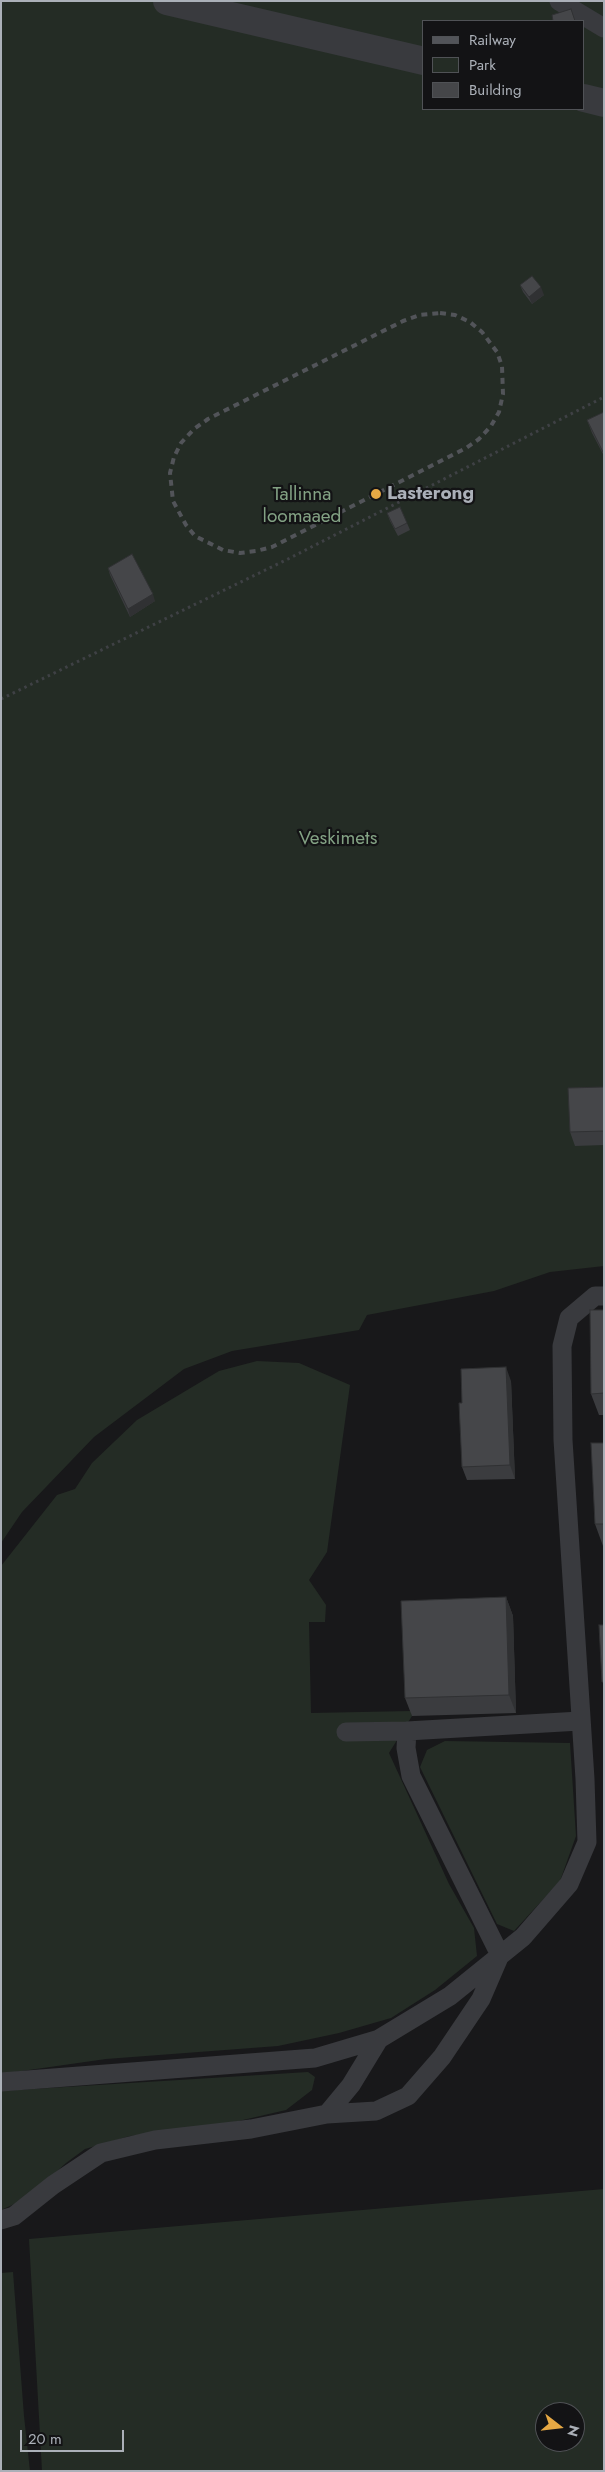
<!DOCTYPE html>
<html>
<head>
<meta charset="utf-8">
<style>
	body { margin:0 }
	#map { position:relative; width:605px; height:2472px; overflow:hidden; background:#18181a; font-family:Jost,sans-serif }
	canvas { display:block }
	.frame { position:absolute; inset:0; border:2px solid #abb0b8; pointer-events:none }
	.legend { position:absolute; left:422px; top:20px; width:162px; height:90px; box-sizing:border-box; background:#131315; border:1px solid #505256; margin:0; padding:6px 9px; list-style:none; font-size:15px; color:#abb0b8 }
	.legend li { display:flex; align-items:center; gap:10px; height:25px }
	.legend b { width:25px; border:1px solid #505256 }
	.north { position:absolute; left:535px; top:2402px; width:50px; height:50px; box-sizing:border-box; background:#131315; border:1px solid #505256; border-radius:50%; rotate:106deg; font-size:14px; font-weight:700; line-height:20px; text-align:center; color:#abb0b8 }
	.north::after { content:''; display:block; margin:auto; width:18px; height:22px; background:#e6a844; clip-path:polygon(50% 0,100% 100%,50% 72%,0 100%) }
	.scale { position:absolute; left:20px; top:2430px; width:104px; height:22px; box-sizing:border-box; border:2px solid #abb0b8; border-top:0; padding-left:6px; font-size:15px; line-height:18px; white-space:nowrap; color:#abb0b8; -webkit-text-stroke:4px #131315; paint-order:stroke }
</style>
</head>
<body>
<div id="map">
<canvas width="605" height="2472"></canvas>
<div class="frame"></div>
<ul class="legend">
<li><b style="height:6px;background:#525459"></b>Railway</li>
<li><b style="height:14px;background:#242c25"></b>Park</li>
<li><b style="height:14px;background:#454649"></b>Building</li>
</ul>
<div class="north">N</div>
<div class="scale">20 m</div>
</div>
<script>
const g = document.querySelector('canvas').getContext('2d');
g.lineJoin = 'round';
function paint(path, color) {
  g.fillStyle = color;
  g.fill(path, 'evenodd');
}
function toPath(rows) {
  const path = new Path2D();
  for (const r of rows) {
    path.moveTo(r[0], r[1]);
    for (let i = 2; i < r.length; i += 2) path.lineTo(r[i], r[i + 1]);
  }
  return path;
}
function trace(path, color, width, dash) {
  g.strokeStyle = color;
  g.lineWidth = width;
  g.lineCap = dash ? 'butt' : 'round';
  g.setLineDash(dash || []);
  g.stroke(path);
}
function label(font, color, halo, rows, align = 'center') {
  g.font = font + ' Jost,sans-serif';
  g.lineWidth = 4.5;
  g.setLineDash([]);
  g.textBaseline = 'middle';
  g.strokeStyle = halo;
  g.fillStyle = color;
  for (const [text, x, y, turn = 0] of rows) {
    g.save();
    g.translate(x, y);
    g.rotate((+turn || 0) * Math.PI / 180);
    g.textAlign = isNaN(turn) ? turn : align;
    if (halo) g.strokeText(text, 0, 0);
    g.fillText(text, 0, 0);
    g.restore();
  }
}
paint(toPath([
	[1,1,604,1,604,1266,550,1272,494,1291,367,1315,359,1330,232,1351,184,1369,94,1437,22,1512,1,1543],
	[424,21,584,21,584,109,424,109],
	[257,1361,299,1363,350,1385,327,1552,309,1580,326,1605,325,1622,309,1622,311,1713,411,1711,412,1716,389,1753,449,1884,474,1928,477,1956,435,1990,391,2018,339,2033,278,2046,106,2059,1,2074,1,1566,57,1495,75,1489,92,1463,137,1420,219,1371],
	[445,1741,570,1743,576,1836,560,1881,514,1931,497,1924,420,1767,427,1750],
	[308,2072,315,2077,312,2090,286,2110,230,2123,130,2136,85,2149,66,2163,28,2198,1,2210,1,2091],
	[604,2189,604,2471,42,2471,29,2239],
	[545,2412,575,2412,575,2442,545,2442],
	[13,2272,24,2416,30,2471,1,2471,1,2273]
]), '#242c25');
trace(toPath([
	[1,699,288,559,604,397]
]), '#3f4145', 3, [2.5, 4]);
trace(toPath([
	[559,1,604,28],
	[346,1732,407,1731],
	[1,2082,315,2058,379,2039,450,1996,523,1937,569,1884,587,1842,585,1779,563,1440,562,1346,569,1318,595,1296,604,1296],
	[327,2114,376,2111,408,2096,442,2057,481,1999,500,1955,411,1776,406,1748,407,1731,580,1721],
	[1,2220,14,2216,53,2185,101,2153,155,2140,251,2129,327,2114,351,2085,379,2039]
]), '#393a3e', 19);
trace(toPath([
	[167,1,424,61],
	[584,98,604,103]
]), '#393a3e', 28);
trace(toPath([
	[440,313,455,315,470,322,482,332,497,352,502,366,503,394,499,412,491,426,479,439,466,448,272,547,256,551,240,553,223,550,195,536,186,525,173,501,170,473,174,457,181,443,194,429,208,419,403,321,420,315,440,313]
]), '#525459', 4, [6, 5]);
paint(toPath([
	[520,285,544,295,532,304,523,292],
	[604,412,604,456,592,433,587,420],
	[387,513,407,523,410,530,398,536,390,521],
	[108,568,155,601,130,617,110,575],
	[604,1087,604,1145,575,1146,570,1132],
	[604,1310,604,1415,599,1415,591,1394],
	[511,1381,515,1479,467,1480,462,1467,462,1403],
	[604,1443,604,1546,603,1546,595,1524],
	[506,1597,513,1616,516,1713,412,1716,405,1698]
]), '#3b3c3f');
paint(toPath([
	[541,287,544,295,532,304,529,297],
	[153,594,155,601,130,617,128,609],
	[506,1367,511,1381,515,1479,510,1465],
	[506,1597,513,1616,516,1713,509,1695]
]), '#303133');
const building = toPath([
	[571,9,575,21,553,21,552,15,571,9],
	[532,276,541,287,529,297,520,285,532,276],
	[604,412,604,452,603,452,587,420,604,412],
	[400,507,407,523,395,529,387,513,400,507],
	[132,554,153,594,128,609,108,568,132,554],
	[604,1087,604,1131,570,1132,568,1088,604,1087],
	[590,1310,604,1310,604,1393,591,1394,590,1310],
	[506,1367,510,1465,462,1467,459,1403,462,1403,461,1369,506,1367],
	[591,1443,604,1443,604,1524,595,1524,591,1443],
	[506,1597,509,1695,405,1698,401,1601,506,1597],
	[599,1625,604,1625,604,1682,602,1682,599,1625]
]);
paint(building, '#454649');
trace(building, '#303133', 1);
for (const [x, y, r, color] of [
	[376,494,6,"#e6a844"]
]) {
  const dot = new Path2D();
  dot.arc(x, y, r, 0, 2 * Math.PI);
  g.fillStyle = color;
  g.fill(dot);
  trace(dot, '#131315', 2);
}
label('bold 19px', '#abb0b8', '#131315', [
	["Lasterong",387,494]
], 'left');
label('19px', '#83a284', '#131315', [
	["Tallinna",302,495],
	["loomaaed",302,517],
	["Veskimets",338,839]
]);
</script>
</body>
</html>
